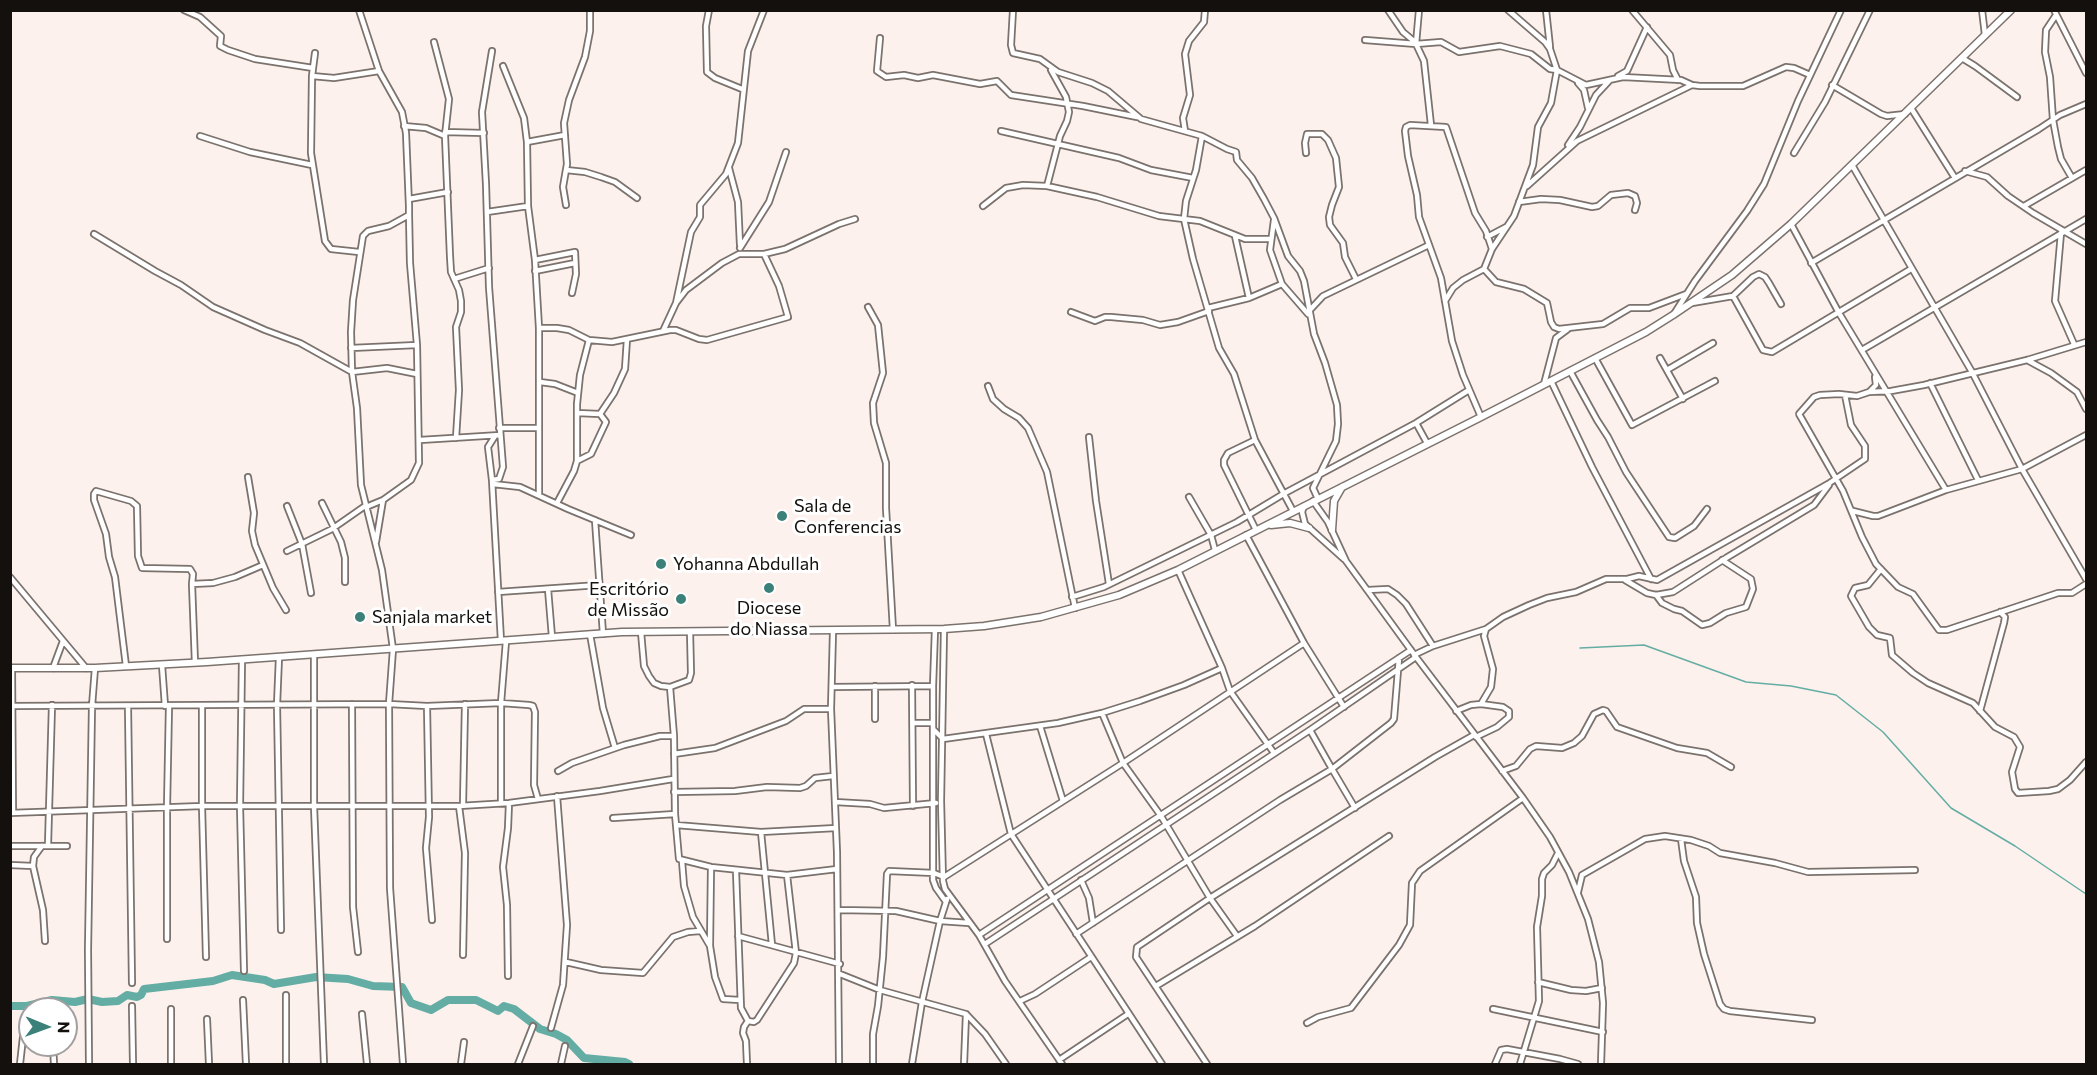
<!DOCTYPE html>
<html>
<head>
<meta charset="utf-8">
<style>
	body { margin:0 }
	#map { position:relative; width:2097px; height:1075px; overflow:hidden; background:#fcf1ec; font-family:Commissioner,sans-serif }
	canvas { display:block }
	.frame { position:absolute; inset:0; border:12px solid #13100e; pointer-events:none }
	.north { position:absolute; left:18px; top:997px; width:60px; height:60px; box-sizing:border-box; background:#fff; border:2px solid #a19f9f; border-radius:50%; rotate:91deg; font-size:16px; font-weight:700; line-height:24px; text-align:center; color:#13100e }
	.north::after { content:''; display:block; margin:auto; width:21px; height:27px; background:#3b817a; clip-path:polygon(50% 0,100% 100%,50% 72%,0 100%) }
</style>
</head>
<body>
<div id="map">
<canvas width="2097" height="1075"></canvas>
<div class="frame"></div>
<div class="north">N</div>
</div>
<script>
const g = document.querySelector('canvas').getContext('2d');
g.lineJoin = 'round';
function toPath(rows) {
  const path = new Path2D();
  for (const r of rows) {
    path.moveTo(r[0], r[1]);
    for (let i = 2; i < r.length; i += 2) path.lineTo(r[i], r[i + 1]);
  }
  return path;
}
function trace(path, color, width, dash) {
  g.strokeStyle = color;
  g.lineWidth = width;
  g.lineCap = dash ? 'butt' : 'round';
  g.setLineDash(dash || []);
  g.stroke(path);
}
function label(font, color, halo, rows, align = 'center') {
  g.font = font + ' Commissioner,sans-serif';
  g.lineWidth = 6;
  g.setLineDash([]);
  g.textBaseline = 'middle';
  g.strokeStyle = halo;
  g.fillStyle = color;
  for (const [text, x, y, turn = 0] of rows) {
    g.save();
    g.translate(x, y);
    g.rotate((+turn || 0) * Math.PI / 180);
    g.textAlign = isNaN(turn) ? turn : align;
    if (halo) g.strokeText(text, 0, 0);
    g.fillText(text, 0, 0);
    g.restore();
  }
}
trace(toPath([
	[1580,648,1644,645,1746,682,1791,686,1836,695,1883,732,1951,808,2015,846,2086,894]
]), '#64ada4', 1.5);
trace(toPath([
	[10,1006,27,1006,52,1000,75,1002,88,999,102,1002,118,1001,127,995,137,997,141,995,144,989,213,981,232,975,265,980,274,984,316,977,348,979,373,986,402,987,411,1003,431,1010,448,1000,476,1000,498,1011,504,1006,514,1009,540,1029,556,1034,567,1040,584,1058,625,1062,629,1064]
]), '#64ada4', 8);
const minor = toPath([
	[184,10,200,17,221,36,220,46,228,50,255,59,313,68],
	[359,10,379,71,402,112,406,133,409,206,409,215,389,226,368,231,363,236,353,300,351,332,352,372,357,408,361,485,382,570,393,649,389,704,390,888,403,1064],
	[709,10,706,26,707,72,715,78,742,89],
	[1013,10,1011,45,1013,53,1040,59,1058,72,1092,83,1108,91,1141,119,1202,136,1196,170,1186,201,1184,219,1193,259,1219,348,1234,374,1255,440,1293,511],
	[1388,10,1403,32,1415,42],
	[1419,10,1416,44,1424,61,1431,125],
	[1508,10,1545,42,1550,49,1557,70],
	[1546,10,1550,47],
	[1632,10,1670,55,1673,70,1678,80],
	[1982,10,1985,35],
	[2054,10,2086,73],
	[2056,15,2046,30,2045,52,2050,77,2053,120,2058,147,2061,159,2072,178],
	[880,38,877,71,886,77,904,75,918,78,933,75,980,84,997,81,1011,95,1083,106,1137,117],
	[1365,40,1416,44,1441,42,1459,52,1500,46,1531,54,1550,69,1557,70],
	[434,42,449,99,445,136,450,256,451,272,459,290,461,301,461,312,456,327,459,390,456,438],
	[492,51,482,112,486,184,489,287,503,467,499,479,492,480,501,641],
	[315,53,312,76,311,153,325,241,331,249,359,252],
	[1962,58,1975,66,2017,97],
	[503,66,524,118,527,142,528,206,535,260,539,328,539,495],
	[312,76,334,78,379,71],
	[1618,76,1627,71,1647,27],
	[1578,83,1584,90,1588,108],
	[1832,85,1881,114,1887,116,1905,114],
	[1911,108,1955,178],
	[404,126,426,128,445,136],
	[1001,131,1119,158,1151,170,1193,178],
	[1185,131,1183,118,1190,95,1185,54,1189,41,1204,22,1205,10],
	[445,132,484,133],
	[200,136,250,152,312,165],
	[1202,136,1227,149,1236,152,1237,160,1252,178,1264,199,1274,218,1288,256,1300,271,1304,281,1314,334,1325,363,1337,405,1338,424,1336,441,1313,488,1318,499],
	[527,142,565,135],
	[1568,145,1580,127,1596,95,1610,80],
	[1306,153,1305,143,1307,134,1322,134,1328,140,1336,158,1339,187,1332,205,1329,217,1330,225,1343,243,1345,257,1356,279],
	[1794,153,1825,102,1870,10],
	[1852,165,1972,372,2022,469,2086,579],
	[729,168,738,202,740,245],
	[566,170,585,172,601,177,615,182,637,198],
	[1965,171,1987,177,2008,196,2033,213,2086,244],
	[1047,186,1060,136,1067,121,1069,112,1066,97,1051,70],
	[1527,186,1577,141,1692,85],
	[409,199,448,192],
	[1519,202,1541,199,1560,200,1592,207,1598,206,1611,195,1628,193,1635,196,1637,203,1635,210],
	[566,205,563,187,567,164,564,123,569,100,585,57,590,31,590,10],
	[983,206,1006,188,1023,185,1047,186,1097,197,1159,216,1200,221,1245,239,1270,239],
	[2024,206,2086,170],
	[487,212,528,206],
	[1274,220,1270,250,1282,284,1308,314],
	[1791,224,1839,313,1946,490],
	[2061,233,2055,301,2074,344],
	[94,234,155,271,181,285,213,307,265,330,300,343,352,372,387,368,417,374],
	[1235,236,1249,298],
	[1487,237,1506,227],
	[740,248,769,202,786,152],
	[535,260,575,252,576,274,572,293],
	[1811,263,2039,129,2060,115,2086,104],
	[1484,269,1496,282,1524,289,1547,303,1551,322,1554,327,1559,329,1603,324,1630,308,1649,308,1686,294],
	[535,271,575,263],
	[454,279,489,268],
	[1733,296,1763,350,1772,352,1911,269],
	[1445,301,1453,288,1463,280,1484,269,1492,249,1514,216,1533,165,1538,127,1551,103,1557,70,1586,85,1623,77,1681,80,1692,85,1700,86,1743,86,1786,67,1794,68,1810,75],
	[676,303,691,232,700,217,700,205,726,174,738,143,748,51,764,10],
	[1692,303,1733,296,1753,277,1759,274,1765,277,1769,283,1781,304],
	[868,307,878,325,883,373,873,403,874,423,886,463,886,508,893,630],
	[1208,308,1249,298,1282,284],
	[1309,311,1323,296,1429,245],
	[1071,312,1095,321,1105,317,1111,317,1143,320,1160,325,1178,322,1209,311],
	[1674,314,1695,281,1747,211,1764,184,1798,101,1841,10],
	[539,328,557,328,569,330,589,340,612,342,670,330,676,330,699,339,707,340,788,317,779,286,764,254],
	[663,331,676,303,686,290,722,263,739,254,764,254,785,249,839,224,855,219],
	[2086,342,2027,360,1924,385,1891,391,1869,392,1857,396,1839,394,1820,395,1814,397,1799,414,1843,491,1862,537,1876,564,1898,587,1913,594,1939,630,1947,630,2058,593,2072,593,2086,584],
	[351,348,417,345],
	[1862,350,2086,219],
	[1595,358,1632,425,1715,381],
	[1660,358,1683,399],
	[2027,360,2051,373,2077,392,2086,409],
	[1667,370,1713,343],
	[1570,371,1597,420,1608,437,1626,472,1669,537,1675,538,1694,526,1707,509],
	[1551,381,1592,467,1651,579],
	[540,382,555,384,578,393],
	[1930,383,1978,480],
	[1544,384,1556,338,1568,329],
	[988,386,993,399,1004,409,1019,418,1028,428,1047,472,1075,608],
	[1869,392,1876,385,1875,377],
	[600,414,614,393,625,369,627,339],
	[1481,417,1463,375,1452,341,1441,278,1419,217,1417,195,1408,156,1405,131,1406,127,1410,125,1446,127,1475,213,1486,231,1492,249],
	[1416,423,1427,443],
	[499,428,538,428],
	[1089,437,1096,501,1109,584],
	[420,440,500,435],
	[1255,440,1228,453,1224,460,1224,465,1256,530],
	[577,461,591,454,606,422,600,414,577,413],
	[248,477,254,513,252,531,255,545,273,588,286,610],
	[492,480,488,447,495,436],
	[493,484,520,487,568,509,631,535],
	[1189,497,1211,535,1215,550],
	[1313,501,1328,522,1346,561,1416,657,1523,798,1550,837,1569,872,1588,919,1599,962,1603,1003,1601,1064],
	[322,503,341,542,345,558,345,582],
	[557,503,574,471,577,461,577,404,580,375,589,340],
	[287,506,302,544,311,593],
	[1304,506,1302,512,1305,524,1344,559],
	[366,507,383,500,411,480,419,463,417,345,410,263,409,215],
	[1853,511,1873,516,1878,516,1946,490,2022,469,2086,435],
	[595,520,603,634],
	[1246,535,1304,643,1344,707],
	[376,542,383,500],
	[287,551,332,529,365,506],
	[1881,569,1868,585,1855,588,1851,596,1869,627,1877,635,1890,638,1892,655,1913,673,1928,683,1973,703,1995,727,2014,737,2020,747,2012,772,2015,789,2018,793,2049,791,2058,789,2070,780,2086,762],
	[1178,570,1222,668,1230,691,1274,753],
	[10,577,86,668],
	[1625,580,1647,593,1656,595,1673,592,1726,558,1814,505,1829,485],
	[548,589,552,637],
	[1368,590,1388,589,1397,595,1406,604,1433,646,1486,629,1503,617,1529,605,1547,598,1576,592,1606,579,1627,579,1639,576,1657,580,1828,484,1865,459,1865,446,1851,425,1845,395],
	[498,592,599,585],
	[1656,595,1662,603,1674,609,1682,611,1702,625,1710,623,1726,613,1746,607,1753,589,1751,579,1722,560],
	[1072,597,1104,587,1237,522,1285,493,1416,423,1469,390],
	[935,629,933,686,933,880,936,888,946,902],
	[944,629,941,801,943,881,945,889,979,935,1005,981,1062,1064],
	[833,631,831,709,837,852,839,1064],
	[641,632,644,666,649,676,654,683,661,686,670,687,689,680,691,673,690,631],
	[590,634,603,708,615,748],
	[314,655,314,806,324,1064],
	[1414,655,1433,646],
	[279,657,277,705,281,930],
	[242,659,240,806,244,971],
	[195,663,192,584,213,583,235,577,263,565],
	[162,665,165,706],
	[126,666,115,577,109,557,106,534,94,500,94,494,96,491,131,501,137,506,138,556,142,568,190,569,193,574,192,584],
	[12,668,13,813],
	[53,668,63,641],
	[912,685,913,806],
	[875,686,875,719],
	[670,687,674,736,675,814,679,859,711,867,787,875,837,869],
	[832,687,933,686],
	[352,704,353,907,358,952],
	[202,705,202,806,206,957],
	[12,706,389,704,427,706,501,703,529,705,533,706,535,712,534,785,538,799],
	[427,706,429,817,426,848,432,920],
	[128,707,132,983],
	[1456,711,1471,705,1481,704,1491,687,1493,669,1484,636,1486,629],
	[1980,711,2004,623,2005,617,2000,612],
	[1102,713,1123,763,1161,816,1210,898,1237,936],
	[913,723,933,723],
	[1040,726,1063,801],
	[933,729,943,739,1058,723,1102,713,1140,701,1184,685,1222,668],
	[986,734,1011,834,1162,1064],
	[1476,737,1497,727,1509,717,1509,711,1503,707,1481,704],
	[674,754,715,748,786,721,804,709,831,709],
	[558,771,572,763,624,745,660,736,674,736],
	[1502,771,1516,766,1530,749,1536,746,1562,748,1574,743,1582,736,1594,714,1603,710,1606,711,1617,727,1677,748,1707,753,1731,767],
	[674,792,735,791,767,787,800,788,806,786,815,778,833,776],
	[835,802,870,804,884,808,936,803],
	[501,803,501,703,506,641],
	[463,805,465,704],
	[459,806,465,853,463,955],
	[1355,808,1332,769,1391,723,1394,719,1399,658],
	[10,813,202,806,459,806,509,803,600,791,673,779],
	[613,818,675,814],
	[676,825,761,832,836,828],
	[761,832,772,945],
	[1681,839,1684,861,1696,897,1697,923,1704,954,1720,1004,1724,1009,1730,1011,1812,1020],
	[48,845,52,705],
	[10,846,67,846],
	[682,861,684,886,693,917,710,946],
	[10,865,33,866,34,857,42,846],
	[33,866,43,910,45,941],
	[711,867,710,946,715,977,723,999,740,1000],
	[736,871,741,1008,748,1021],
	[1081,880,1089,898,1093,923],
	[1578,892,1582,875,1645,839,1665,836,1691,840,1709,846,1720,853,1775,863,1808,872,1915,870],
	[838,910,896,911,940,921,969,923],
	[1076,934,1280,800,1332,769,1310,730],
	[979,935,1411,650],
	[738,936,840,964],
	[167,939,167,808,169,706],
	[985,944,1310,730,1416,657],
	[566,962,601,970,643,973,673,937,688,932,700,931],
	[840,974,880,990,966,1014,985,1034,1006,1064],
	[508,976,507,905,503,867,508,828,509,803],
	[1538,982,1571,990,1586,991,1602,988],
	[1156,986,1255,926,1389,836],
	[286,995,286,1064],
	[243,1000,246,1064],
	[1020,1001,1035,994,1091,957],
	[132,1006,133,1064],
	[171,1009,171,1064],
	[1493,1009,1603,1032],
	[362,1014,367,1064],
	[207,1019,209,1064],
	[1307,1023,1318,1017,1351,1008,1399,945,1410,925,1412,883,1420,871,1523,798],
	[551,1028,563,985,567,925,557,796],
	[53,1045,54,1064],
	[1059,1060,1128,1014],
	[20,1064,24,1028],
	[89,1064,88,950,92,706,95,668],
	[461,1064,464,1042],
	[518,1064,533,1026],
	[561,1064,565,1046],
	[747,1064,746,1041,743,1033,744,1027,748,1021,754,1022,757,1020,794,963,796,953,787,875],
	[873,1064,873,1034,878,1006,883,957,887,874,889,871,934,873,944,877,1123,763,1304,643],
	[912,1064,922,1002,940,921,947,899],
	[964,1064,966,1014],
	[1207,1064,1136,957,1137,947,1210,898,1435,757,1474,735],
	[1495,1064,1501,1050,1507,1049,1560,1059,1578,1064],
	[1520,1064,1539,1001,1537,927,1542,896,1542,879,1544,873,1552,865,1558,853]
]);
const major = toPath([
	[1271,525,1290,523,1309,528],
	[1332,530,1334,501,1342,487],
	[10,668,95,668,207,662,622,632,944,629,984,626,1041,617,1119,595,1178,570,1481,417,1646,332,1673,315,1732,275,1791,224,2011,10]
]);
trace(minor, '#7b726d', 8);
trace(major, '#7b726d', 9);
trace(minor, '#fff', 4.5);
trace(major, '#fff', 6);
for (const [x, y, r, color] of [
	[782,516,6,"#3b817a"],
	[661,564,6,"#3b817a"],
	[769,588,6,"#3b817a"],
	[681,599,6,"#3b817a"],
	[360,617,6,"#3b817a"]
]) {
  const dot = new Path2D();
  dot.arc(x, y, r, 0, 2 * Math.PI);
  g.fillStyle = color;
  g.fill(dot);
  trace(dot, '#fff', 2);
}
label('18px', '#13100e', '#fff', [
	["Sala de",794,506],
	["Conferencias",794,527],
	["Yohanna Abdullah",673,564],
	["Escritório",669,589,"right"],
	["de Missão",669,610,"right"],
	["Diocese",769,608,"center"],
	["do Niassa",769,629,"center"],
	["Sanjala market",372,617]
], 'left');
</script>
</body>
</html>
